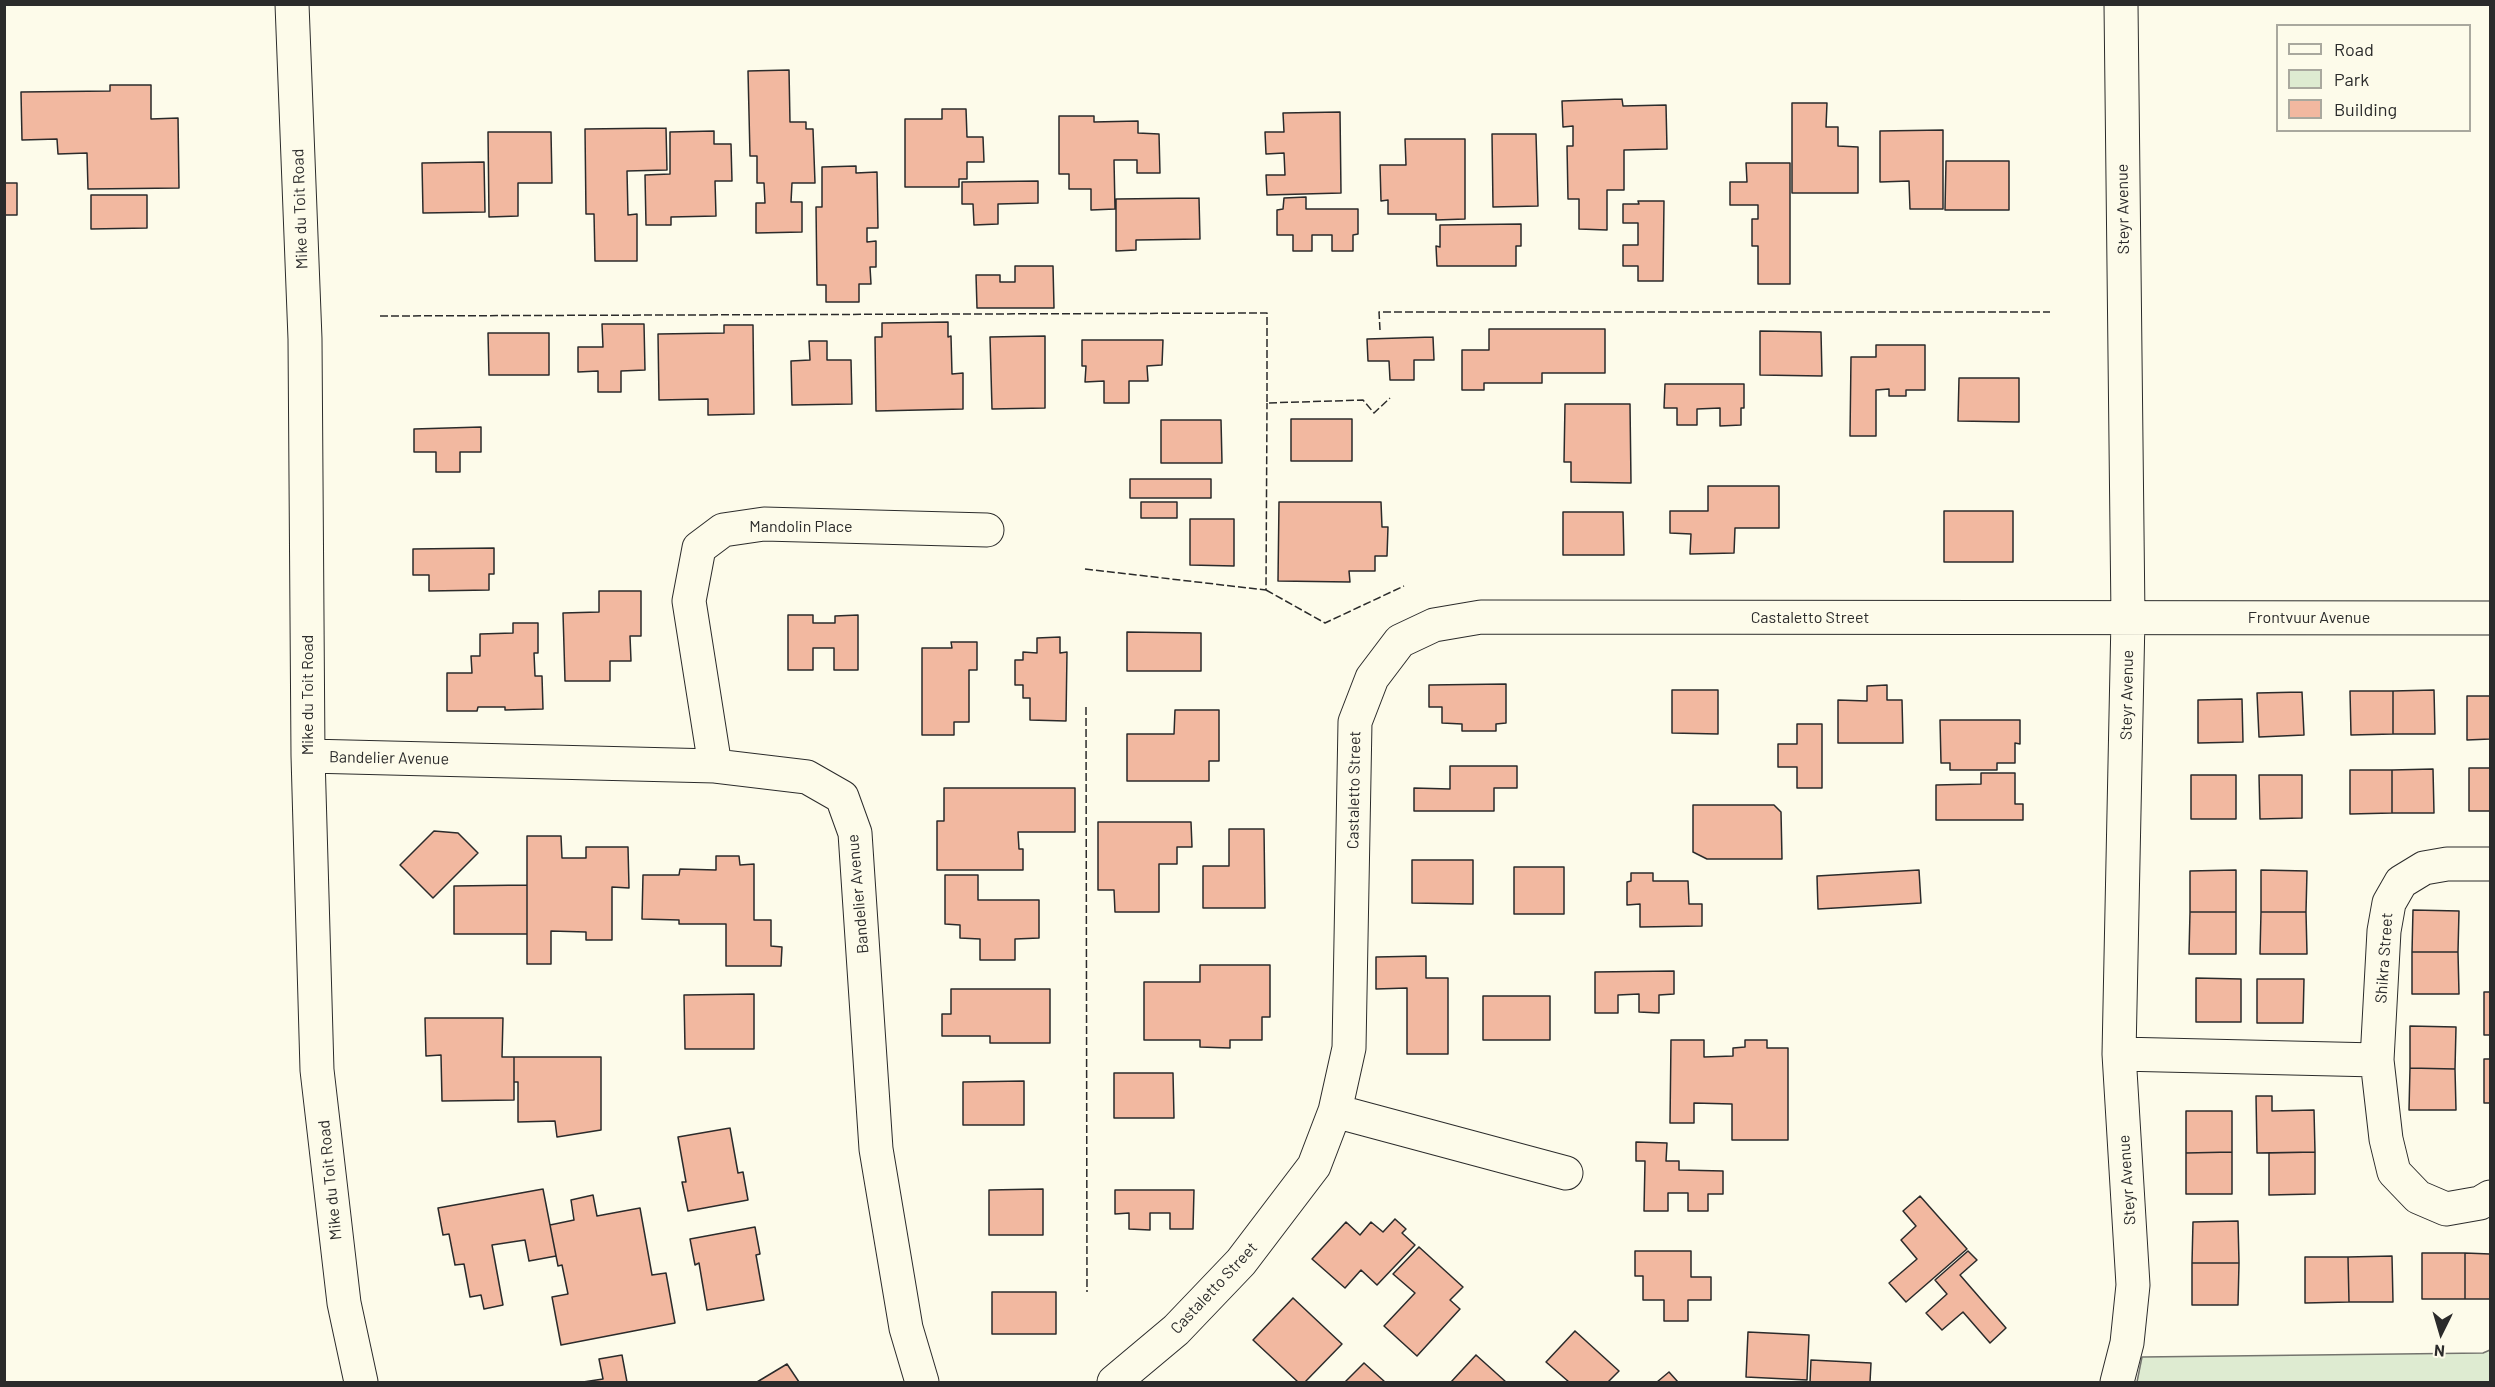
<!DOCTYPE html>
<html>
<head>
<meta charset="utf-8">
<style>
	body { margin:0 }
	#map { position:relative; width:2495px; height:1387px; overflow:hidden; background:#fdfbea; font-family:Barlow,sans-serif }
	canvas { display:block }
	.frame { position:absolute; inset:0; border:6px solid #2b2b2b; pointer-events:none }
	.legend { position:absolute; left:2276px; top:24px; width:195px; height:108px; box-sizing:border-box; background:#fdfbea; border:2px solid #a9a89e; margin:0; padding:8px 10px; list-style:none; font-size:18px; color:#2b2b2b }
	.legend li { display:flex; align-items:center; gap:12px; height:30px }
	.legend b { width:30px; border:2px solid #a9a89e }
	.north { position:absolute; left:2411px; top:1303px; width:60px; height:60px; -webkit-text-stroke:4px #fdfbea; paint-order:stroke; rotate:185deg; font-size:16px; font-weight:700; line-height:24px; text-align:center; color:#2b2b2b }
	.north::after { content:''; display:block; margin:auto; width:21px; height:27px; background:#2b2b2b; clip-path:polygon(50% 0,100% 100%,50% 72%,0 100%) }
</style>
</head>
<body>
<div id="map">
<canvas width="2495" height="1387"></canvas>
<div class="frame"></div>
<ul class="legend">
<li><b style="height:8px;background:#fdfbea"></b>Road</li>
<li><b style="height:16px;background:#deebd1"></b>Park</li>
<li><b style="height:16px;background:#f2b8a0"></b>Building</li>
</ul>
<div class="north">N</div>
</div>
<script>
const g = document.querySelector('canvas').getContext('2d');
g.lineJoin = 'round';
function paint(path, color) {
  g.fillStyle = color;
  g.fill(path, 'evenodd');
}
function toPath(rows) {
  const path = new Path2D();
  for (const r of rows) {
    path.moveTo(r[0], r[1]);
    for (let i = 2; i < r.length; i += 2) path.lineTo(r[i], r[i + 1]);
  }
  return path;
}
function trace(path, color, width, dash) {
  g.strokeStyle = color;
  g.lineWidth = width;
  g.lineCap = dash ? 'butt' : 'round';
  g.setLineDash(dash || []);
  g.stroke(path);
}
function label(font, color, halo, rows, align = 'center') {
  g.font = font + ' Barlow,sans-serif';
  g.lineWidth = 4.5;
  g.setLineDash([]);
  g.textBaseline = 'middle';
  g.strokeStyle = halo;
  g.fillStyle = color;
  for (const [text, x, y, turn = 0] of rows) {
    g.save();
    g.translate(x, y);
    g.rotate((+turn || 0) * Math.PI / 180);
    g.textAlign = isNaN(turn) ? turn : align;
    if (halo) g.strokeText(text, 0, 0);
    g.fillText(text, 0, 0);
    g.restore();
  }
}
const green = toPath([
	[2490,1350,2490,1382,2137,1382,2142,1357,2483,1353,2490,1350]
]);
paint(green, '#deebd1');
trace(green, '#74746e', 1.5);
const building = toPath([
	[789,70,790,122,806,122,806,129,813,129,815,183,792,183,791,202,802,202,802,232,756,233,756,203,765,203,764,183,757,183,757,156,750,156,748,71,789,70],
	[110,85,151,85,151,119,178,118,179,188,88,189,87,153,58,154,57,139,22,140,21,92,110,91,110,85],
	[1622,99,1623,106,1666,105,1667,149,1624,150,1624,190,1607,190,1607,230,1579,229,1579,199,1568,199,1567,146,1573,146,1573,126,1563,127,1562,101,1622,99],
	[1792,103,1827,103,1826,127,1838,127,1838,146,1858,147,1858,193,1792,193,1792,103],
	[942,109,966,109,967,137,983,137,984,162,967,162,967,179,959,179,959,187,905,187,905,119,942,119,942,109],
	[1340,112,1341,193,1267,195,1266,175,1285,175,1284,153,1266,154,1265,132,1284,132,1283,113,1340,112],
	[1059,116,1094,116,1094,122,1138,121,1138,133,1159,134,1160,173,1137,173,1137,160,1114,160,1115,209,1091,210,1091,189,1069,189,1069,174,1059,174,1059,116],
	[666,128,667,170,627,171,628,215,637,214,637,261,595,261,594,214,586,214,585,129,666,128],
	[1943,130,1943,209,1910,209,1909,181,1880,182,1880,131,1943,130],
	[714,131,714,144,731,144,732,181,715,181,716,216,671,217,671,225,646,225,645,175,670,174,670,132,714,131],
	[488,132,551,132,552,183,518,183,518,216,489,217,488,132],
	[1492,134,1536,134,1538,206,1493,207,1492,134],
	[1405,139,1465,139,1465,219,1436,220,1436,214,1388,214,1388,200,1381,201,1380,165,1406,165,1405,139],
	[1946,161,2009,161,2009,210,1945,210,1946,161],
	[484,162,485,212,423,213,422,163,484,162],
	[1746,163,1790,163,1790,284,1758,284,1758,246,1752,246,1752,219,1758,219,1758,205,1730,205,1730,182,1747,182,1746,163],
	[856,166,856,173,877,172,878,228,867,228,867,242,876,241,876,267,870,267,871,284,859,284,859,302,826,302,826,285,817,285,816,207,822,207,822,167,856,166],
	[1038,181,1038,203,998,204,998,224,974,225,973,204,962,204,962,182,1038,181],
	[4,183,17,183,17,215,4,215,4,183],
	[91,195,147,195,147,228,91,229,91,195],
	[1306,197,1306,209,1358,209,1358,234,1353,235,1353,251,1332,251,1332,235,1312,235,1312,251,1293,251,1293,235,1277,235,1277,210,1283,209,1284,198,1306,197],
	[1199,198,1200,239,1136,240,1136,250,1116,251,1116,199,1199,198],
	[1638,201,1664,201,1663,281,1638,281,1638,266,1623,266,1623,245,1638,245,1638,223,1623,223,1623,204,1639,204,1638,201],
	[1521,224,1521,246,1516,246,1516,266,1437,266,1436,246,1440,247,1440,225,1521,224],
	[1015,266,1053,266,1054,308,977,308,976,275,1000,275,1000,282,1015,282,1015,266],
	[948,322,948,337,951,336,952,374,963,373,963,409,876,411,875,337,882,337,882,323,948,322],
	[602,324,644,324,645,370,621,371,621,392,598,392,598,371,578,372,578,347,603,347,602,324],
	[724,325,753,325,754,414,708,415,708,399,659,400,658,334,724,333,724,325],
	[1489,329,1605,329,1605,373,1542,373,1542,383,1484,383,1484,390,1462,390,1462,350,1489,350,1489,329],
	[1760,331,1821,332,1822,376,1760,375,1760,331],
	[488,333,549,333,549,375,489,375,488,333],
	[1045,336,1045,408,992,409,990,337,1045,336],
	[1433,337,1434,360,1414,360,1414,380,1390,380,1389,361,1368,361,1367,339,1433,337],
	[1082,340,1163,340,1162,365,1147,366,1148,381,1129,381,1129,403,1104,403,1104,381,1085,382,1086,366,1082,366,1082,340],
	[809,341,827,341,827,360,851,360,852,404,792,405,791,361,810,360,809,341],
	[1876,345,1925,345,1925,390,1906,390,1906,396,1889,396,1889,389,1876,390,1876,436,1850,436,1851,357,1876,357,1876,345],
	[1959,378,2019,378,2019,422,1958,421,1959,378],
	[1665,384,1744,384,1744,408,1741,408,1741,425,1720,426,1720,408,1697,409,1697,425,1677,425,1677,408,1664,408,1665,384],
	[1565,404,1630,404,1631,483,1571,482,1571,462,1564,462,1565,404],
	[1291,419,1352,419,1352,461,1291,461,1291,419],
	[1161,420,1221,420,1222,463,1161,463,1161,420],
	[481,427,481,452,460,452,460,472,436,472,436,452,414,452,414,429,481,427],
	[1130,479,1211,479,1211,498,1130,498,1130,479],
	[1708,486,1779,486,1779,528,1735,528,1734,553,1690,554,1691,534,1670,533,1670,511,1708,511,1708,486],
	[1141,502,1177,502,1177,518,1141,518,1141,502],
	[1279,502,1381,502,1382,527,1388,527,1387,556,1375,556,1375,571,1349,571,1350,582,1278,581,1279,502],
	[1944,511,2013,511,2013,562,1944,562,1944,511],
	[1563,512,1623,512,1624,555,1563,555,1563,512],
	[1190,519,1234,519,1234,566,1190,565,1190,519],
	[494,548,494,574,489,574,489,590,429,591,429,575,413,575,413,549,494,548],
	[599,591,641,591,641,636,630,636,631,661,610,661,610,681,565,681,563,613,599,612,599,591],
	[788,615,813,615,813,623,835,623,835,616,858,615,858,670,834,670,834,648,813,648,813,670,788,670,788,615],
	[513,623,538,623,538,653,534,653,535,676,542,676,543,709,505,710,505,707,478,707,477,711,447,711,447,673,472,673,471,656,480,656,480,634,513,633,513,623],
	[1127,632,1201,633,1201,671,1127,671,1127,632],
	[1060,637,1060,653,1067,652,1066,721,1030,720,1030,698,1023,698,1023,685,1015,685,1015,660,1023,660,1023,652,1037,653,1037,638,1060,637],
	[951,642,977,642,977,670,969,670,969,722,954,722,954,735,922,735,922,648,952,648,951,642],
	[1506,684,1506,723,1496,724,1496,731,1462,731,1462,724,1442,723,1442,707,1429,707,1429,685,1506,684],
	[1887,685,1887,700,1902,700,1903,743,1838,743,1838,700,1867,701,1867,686,1887,685],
	[1672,690,1718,690,1718,734,1672,733,1672,690],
	[2434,690,2435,734,2393,734,2393,691,2434,690],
	[2350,691,2393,691,2393,734,2351,735,2350,691],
	[2302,692,2304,735,2259,737,2257,693,2302,692],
	[2467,696,2490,696,2490,739,2467,740,2467,696],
	[2242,699,2243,742,2198,743,2198,700,2242,699],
	[1175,710,1219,710,1219,761,1209,761,1209,781,1127,781,1127,734,1174,734,1175,710],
	[1940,720,2020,720,2020,744,2015,743,2015,763,1997,763,1997,770,1950,770,1950,763,1941,763,1940,720],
	[1797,724,1822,724,1822,788,1797,788,1797,767,1778,767,1778,744,1797,744,1797,724],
	[1450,766,1517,766,1517,788,1494,788,1494,811,1414,811,1414,788,1450,789,1450,766],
	[2469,768,2490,768,2490,811,2469,811,2469,768],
	[2433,769,2434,813,2392,813,2392,770,2433,769],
	[2350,770,2392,770,2392,813,2350,814,2350,770],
	[1981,773,2015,773,2015,804,2023,804,2023,820,1936,820,1936,785,1981,784,1981,773],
	[2191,775,2236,775,2236,819,2191,819,2191,775],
	[2259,775,2302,775,2302,818,2260,819,2259,775],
	[944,788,1075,788,1075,832,1018,832,1019,849,1023,849,1023,870,937,870,937,821,944,821,944,788],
	[1693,805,1774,805,1781,812,1782,859,1707,859,1693,852,1693,805],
	[1098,822,1191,822,1192,847,1177,847,1177,864,1159,864,1159,912,1115,912,1114,890,1098,890,1098,822],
	[1229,829,1264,829,1265,908,1203,908,1203,866,1229,866,1229,829],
	[434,831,458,833,478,853,433,898,400,865,434,831],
	[527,836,561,836,562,858,586,858,586,847,628,847,629,888,612,887,612,940,586,940,586,932,551,931,551,964,527,964,527,836],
	[716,856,739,856,740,865,754,864,754,920,771,920,771,946,782,947,781,966,726,966,726,924,679,924,679,920,642,919,643,875,679,875,680,869,716,870,716,856],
	[1412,860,1473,860,1473,904,1412,903,1412,860],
	[1514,867,1564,867,1564,914,1514,914,1514,867],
	[1919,870,1921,903,1818,909,1817,876,1919,870],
	[2236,870,2236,912,2190,912,2190,871,2236,870],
	[2261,870,2307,871,2306,912,2261,912,2261,870],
	[1631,873,1653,873,1653,881,1688,881,1689,904,1702,904,1702,926,1640,927,1640,904,1627,905,1627,882,1631,881,1631,873],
	[945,875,978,875,978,900,1039,900,1039,938,1015,939,1015,960,980,960,980,939,960,938,960,925,945,924,945,875],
	[527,885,527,934,454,934,454,886,527,885],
	[2413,910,2459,911,2458,952,2412,952,2413,910],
	[2190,912,2236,912,2236,954,2189,954,2190,912],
	[2261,912,2306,912,2307,954,2260,954,2261,912],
	[2412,952,2458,952,2459,994,2412,994,2412,952],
	[1426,956,1426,978,1448,978,1448,1054,1407,1054,1407,988,1376,989,1376,957,1426,956],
	[1200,965,1270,965,1270,1017,1262,1017,1262,1040,1230,1040,1230,1048,1200,1047,1200,1040,1144,1040,1144,982,1200,982,1200,965],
	[1674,971,1674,994,1659,995,1659,1013,1639,1012,1639,994,1618,995,1618,1013,1595,1013,1595,972,1674,971],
	[2196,978,2241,979,2241,1022,2196,1022,2196,978],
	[2257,979,2304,979,2303,1023,2257,1023,2257,979],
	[951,989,1050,989,1050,1043,990,1043,990,1036,942,1036,942,1014,951,1014,951,989],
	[2484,992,2490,992,2490,1035,2484,1035,2484,992],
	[754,994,754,1049,685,1049,684,995,754,994],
	[1483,996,1550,996,1550,1040,1483,1040,1483,996],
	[425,1018,503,1018,502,1057,514,1057,514,1100,442,1101,441,1055,426,1056,425,1018],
	[2410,1026,2456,1027,2455,1069,2410,1068,2410,1026],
	[1671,1040,1704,1040,1704,1057,1733,1056,1733,1048,1745,1047,1745,1040,1767,1040,1767,1048,1788,1048,1788,1140,1732,1140,1732,1104,1694,1103,1694,1123,1670,1123,1671,1040],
	[514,1057,601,1057,601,1130,557,1137,555,1121,518,1122,518,1082,514,1082,514,1057],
	[2484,1059,2490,1059,2490,1103,2484,1103,2484,1059],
	[2410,1068,2455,1069,2456,1110,2409,1110,2410,1068],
	[1114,1073,1173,1073,1174,1118,1114,1118,1114,1073],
	[1024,1081,1024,1125,963,1125,963,1082,1024,1081],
	[2256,1096,2272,1096,2272,1111,2314,1110,2315,1152,2257,1153,2256,1096],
	[2186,1111,2232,1111,2232,1152,2186,1153,2186,1111],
	[730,1128,738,1173,743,1172,748,1200,688,1211,682,1182,686,1182,678,1137,730,1128],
	[1636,1142,1667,1143,1666,1161,1679,1161,1679,1170,1723,1171,1723,1194,1708,1194,1708,1211,1688,1211,1688,1193,1668,1193,1668,1211,1644,1211,1645,1161,1636,1161,1636,1142],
	[2232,1152,2232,1194,2186,1194,2186,1153,2232,1152],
	[2315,1152,2315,1194,2269,1195,2269,1153,2315,1152],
	[543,1189,556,1256,529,1261,525,1240,492,1245,503,1305,484,1309,481,1295,470,1297,464,1264,455,1265,449,1234,443,1235,438,1208,543,1189],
	[1043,1189,1043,1235,989,1235,989,1190,1043,1189],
	[1115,1190,1194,1190,1193,1229,1170,1229,1170,1213,1150,1213,1150,1230,1129,1229,1129,1213,1115,1214,1115,1190],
	[593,1195,597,1216,640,1208,652,1275,666,1273,675,1323,561,1345,552,1297,568,1294,562,1265,558,1266,550,1225,574,1220,571,1200,593,1195],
	[1920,1196,1967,1249,1906,1302,1889,1283,1917,1259,1901,1240,1916,1226,1903,1211,1920,1196],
	[1395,1219,1406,1229,1402,1233,1415,1245,1377,1285,1361,1270,1345,1288,1312,1259,1346,1222,1360,1235,1371,1222,1383,1232,1395,1219],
	[2238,1221,2239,1263,2192,1263,2193,1222,2238,1221],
	[755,1227,760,1254,756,1255,764,1300,707,1310,699,1263,695,1265,690,1239,755,1227],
	[1419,1247,1463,1287,1450,1300,1460,1309,1417,1356,1384,1326,1415,1293,1393,1274,1419,1247],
	[1635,1251,1691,1251,1691,1277,1711,1277,1711,1300,1688,1300,1688,1321,1664,1321,1664,1300,1643,1300,1643,1276,1635,1276,1635,1251],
	[1968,1251,1977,1260,1960,1275,2006,1328,1990,1343,1963,1312,1942,1330,1926,1313,1947,1294,1935,1280,1968,1251],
	[2422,1253,2465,1253,2465,1299,2422,1299,2422,1253],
	[2465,1253,2490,1254,2490,1299,2465,1299,2465,1253],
	[2392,1256,2393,1302,2349,1302,2348,1257,2392,1256],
	[2305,1257,2348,1257,2349,1302,2305,1303,2305,1257],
	[2192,1263,2239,1263,2238,1305,2192,1305,2192,1263],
	[992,1292,1056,1292,1056,1334,992,1334,992,1292],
	[1293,1298,1342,1344,1305,1382,1298,1382,1253,1340,1293,1298],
	[1575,1331,1619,1371,1608,1382,1569,1382,1546,1362,1575,1331],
	[1748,1332,1809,1335,1807,1380,1746,1377,1748,1332],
	[622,1355,627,1382,583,1382,603,1379,599,1359,622,1355],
	[1476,1355,1506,1382,1451,1382,1476,1355],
	[1811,1360,1871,1363,1870,1382,1810,1382,1811,1360],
	[1364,1363,1385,1382,1345,1382,1364,1363],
	[787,1364,799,1382,757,1382,787,1364],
	[1669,1372,1678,1382,1657,1382,1669,1372]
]);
paint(building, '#f2b8a0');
trace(building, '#2b2b2b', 1.5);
const minor = toPath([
	[292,4,305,339,308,756,317,1070,344,1303,361,1382],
	[308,756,715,766,807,777,842,797,855,833,876,1149,906,1328,922,1382],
	[715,766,689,601,699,548,723,530,764,524,987,530],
	[2490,864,2447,864,2424,868,2401,882,2389,903,2384,931,2377,1060,2386,1139,2394,1172,2418,1197,2446,1209,2480,1203,2490,1197],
	[2119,1054,2377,1060],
	[1335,1111,1566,1173],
	[1114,1382,1176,1330,1241,1262,1314,1166,1335,1111,1349,1048,1355,722,1372,678,1400,641,1434,625,1481,617,2490,618],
	[2117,1382,2127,1343,2133,1285,2119,1054,2128,618,2121,4]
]);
trace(minor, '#2b2b2b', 35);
trace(minor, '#fdfbea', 33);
trace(toPath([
	[380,316,1267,313,1267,403,1363,400,1374,413,1390,398],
	[1380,330,1379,312,2050,312],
	[1085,569,1266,590,1267,403],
	[1266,590,1325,623,1404,586],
	[1086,707,1087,1292]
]), '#2b2b2b', 1.5, [8, 3]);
label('16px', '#2b2b2b', '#fdfbea', [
	["Mike du Toit Road",300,209,-92],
	["Steyr Avenue",2123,209,-91],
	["Mandolin Place",801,527],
	["Castaletto Street",1810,618],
	["Frontvuur Avenue",2309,618],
	["Mike du Toit Road",308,695,-90],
	["Steyr Avenue",2127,695,-89],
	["Bandelier Avenue",389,758,1],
	["Castaletto Street",1354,790,-89],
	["Bandelier Avenue",858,894,-95],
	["Shikra Street",2384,958,-86],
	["Mike du Toit Road",330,1180,-96],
	["Steyr Avenue",2127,1180,-94],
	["Castaletto Street",1214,1288,-47]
]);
</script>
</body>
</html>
